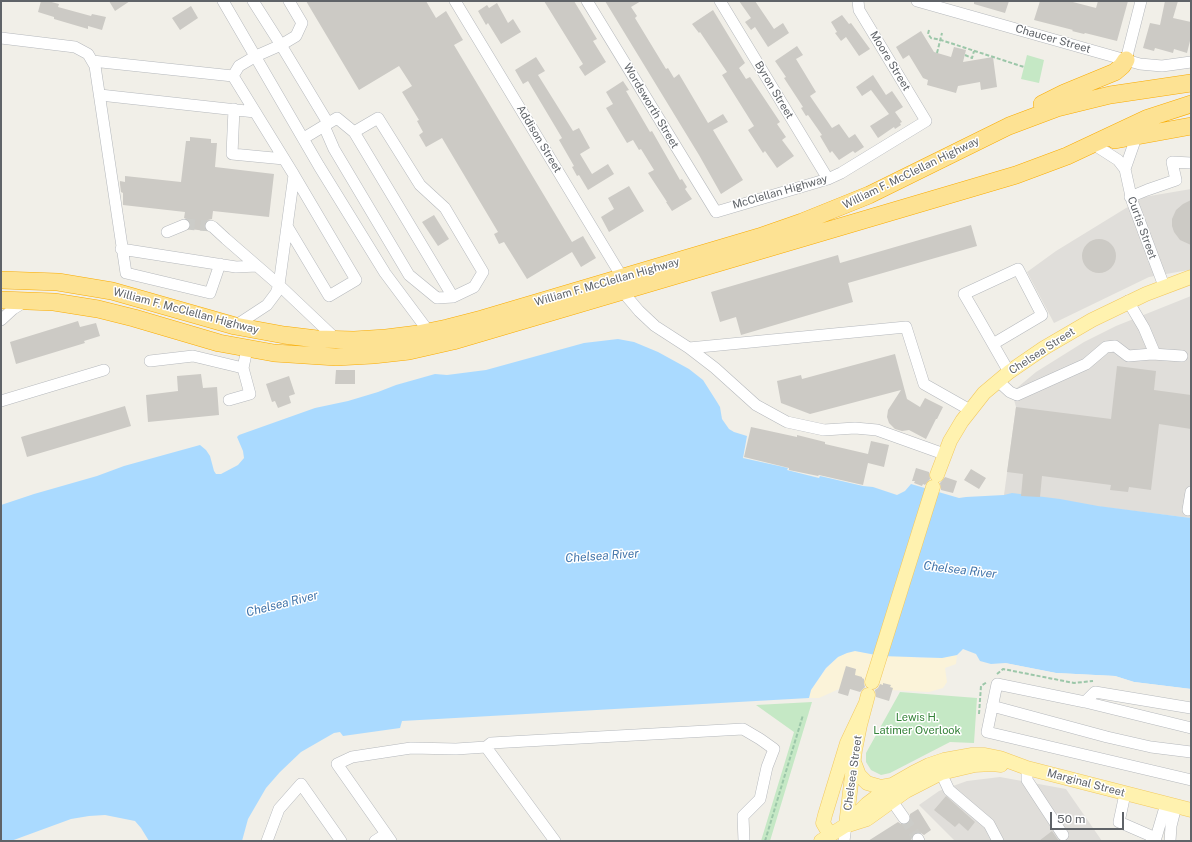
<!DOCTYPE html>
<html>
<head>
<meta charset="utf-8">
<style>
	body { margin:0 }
	#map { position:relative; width:1192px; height:842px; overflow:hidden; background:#f1efe8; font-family:"Public Sans",sans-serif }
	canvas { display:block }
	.frame { position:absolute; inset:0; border:2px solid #5f6368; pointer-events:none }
	.scale { position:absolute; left:1050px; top:812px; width:74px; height:18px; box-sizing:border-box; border:2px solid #5f6368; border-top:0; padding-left:5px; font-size:12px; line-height:14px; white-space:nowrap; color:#5f6368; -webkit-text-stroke:3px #fff; paint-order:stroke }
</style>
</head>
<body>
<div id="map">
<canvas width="1192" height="842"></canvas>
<div class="frame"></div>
<div class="scale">50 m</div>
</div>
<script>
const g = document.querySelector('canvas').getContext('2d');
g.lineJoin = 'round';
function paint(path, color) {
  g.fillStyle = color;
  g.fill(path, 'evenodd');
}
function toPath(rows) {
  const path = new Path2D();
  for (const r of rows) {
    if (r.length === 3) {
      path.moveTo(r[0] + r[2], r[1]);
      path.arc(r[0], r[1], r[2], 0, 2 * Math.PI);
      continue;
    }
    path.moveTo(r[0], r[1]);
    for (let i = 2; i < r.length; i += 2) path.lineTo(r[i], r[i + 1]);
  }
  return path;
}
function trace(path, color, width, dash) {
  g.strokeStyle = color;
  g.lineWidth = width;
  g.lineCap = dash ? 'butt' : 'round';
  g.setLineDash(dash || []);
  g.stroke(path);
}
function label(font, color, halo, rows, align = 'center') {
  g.font = font + ' "Public Sans",sans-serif';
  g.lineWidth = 3;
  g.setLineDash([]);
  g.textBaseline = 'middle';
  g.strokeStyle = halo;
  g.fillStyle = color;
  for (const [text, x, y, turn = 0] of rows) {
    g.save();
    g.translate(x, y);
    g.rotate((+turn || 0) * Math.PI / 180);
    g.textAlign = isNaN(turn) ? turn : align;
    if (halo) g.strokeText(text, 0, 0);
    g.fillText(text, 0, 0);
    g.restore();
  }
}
paint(toPath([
	[1191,189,1191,282,1189,270,1149,277,1054,323,1027,272,1056,251,1144,197],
	[1191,296,1191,518,1004,495,1016,407,1012,392,1036,372,1084,342,1116,326],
	[1000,777,1066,789,1102,841,955,841,919,805,939,791,967,781]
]), '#e0deda');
paint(toPath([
	[1027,55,1044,60,1039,83,1021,79],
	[900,692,977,698,974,743,950,742,890,773,881,775,871,770,866,762,866,753],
	[812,702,770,841,761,841,794,732,756,705]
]), '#c5e8c5');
paint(toPath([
	[855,651,881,656,899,656,919,658,942,658,957,655,956,664,945,668,947,682,943,688,929,692,890,690,869,686,854,687,839,689,819,698,809,698,811,690,826,669,838,657,847,653]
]), '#fbf3d9');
paint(toPath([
	[618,339,634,342,658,352,689,369,703,380,717,402,720,407,722,419,729,429,734,432,747,436,743,458,788,468,787,470,819,478,820,476,863,486,873,487,897,495,905,491,911,484,959,498,966,497,1004,495,1012,493,1060,499,1098,506,1191,518,1191,689,1134,682,1115,676,1056,673,1005,663,991,664,980,661,976,654,963,649,957,655,942,658,881,656,855,651,847,653,838,657,826,668,811,690,809,698,402,721,400,728,343,736,340,732,334,733,301,752,280,772,266,788,248,819,242,841,149,841,141,828,135,821,105,815,89,816,71,819,11,841,1,841,1,505,34,494,97,476,124,466,200,445,206,450,210,456,214,471,216,474,221,474,238,465,244,458,243,451,237,437,239,435,315,408,348,401,378,392,396,385,435,374,447,375,486,370,584,343]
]), '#aadaff');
paint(toPath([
	[1005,663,1056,673,1115,676,1134,682,1191,689,1191,691,1134,684,1115,678,1056,675,1006,665]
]), '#f1efe8');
paint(toPath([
	[41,1,48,1,59,4,58,7,91,16,92,14,106,17,102,30,88,26,88,29,54,19,54,17,38,12],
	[109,1,130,1,115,11],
	[306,1,426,1,436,18,446,11,463,40,454,45,572,242,583,236,596,258,581,267,572,252,527,279,504,242,499,244,494,234,498,232,442,138,426,147,419,135,423,132,417,121,419,120,402,92,412,86,399,66,359,90],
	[544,1,574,1,597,39,593,41,606,62,585,76,579,67,583,64],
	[605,1,641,1,631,7,637,16,635,18,666,69,668,68,674,78,679,74,708,123,723,114,728,122,713,130,743,180,721,194,699,155],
	[739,1,755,1,774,29,783,23,789,33,768,47,755,27,751,30,745,22,751,18],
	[974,1,1009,1,1005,13,974,4],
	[1040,1,1069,1,1096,8,1098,1,1128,1,1117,41,1085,33,1084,34,1072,31,1073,30,1034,20],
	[1165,1,1178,1,1173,18,1191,22,1191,37,1187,53,1174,49,1173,53,1155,48,1154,51,1143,48,1150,23,1160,25],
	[497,3,508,23,513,19,521,32,501,44,488,23,486,25,478,11,487,5,489,8],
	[191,6,198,18,180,30,172,18],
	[713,10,745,63,739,68,746,79,750,77,780,122,777,124,786,137,782,140,794,156,777,168,765,151,763,153,748,130,754,126,722,75,727,72,700,32,699,33,692,24],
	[842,15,849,24,851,23,870,49,859,56,846,37,841,41,835,33,837,32,831,22],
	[921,31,934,52,951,57,954,47,966,50,963,62,993,57,997,87,981,90,980,82,958,86,956,93,927,85,928,80,923,78,909,55,903,59,896,47],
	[797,46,803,55,796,59,816,92,810,96,832,128,839,124,849,138,855,134,864,147,855,153,853,151,839,160,832,151,830,153,820,136,822,135,808,115,806,116,801,108,803,107,784,78,786,77,775,61],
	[536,57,545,71,538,75,573,131,579,128,590,148,580,154,592,174,608,164,614,174,588,190,579,175,577,176,572,167,574,166,559,140,562,138,528,81,523,84,515,70],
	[873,75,886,95,892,91,903,107,895,112,902,122,900,123,901,125,895,129,894,127,878,138,870,126,889,114,871,90,862,96,856,87],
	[623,81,629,90,626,91,650,132,652,131,680,180,682,179,687,187,685,189,692,199,672,211,666,202,667,202,648,173,654,170,641,149,639,150,633,140,627,143,606,108,613,104,606,92],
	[190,137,211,139,211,143,217,143,215,167,274,174,269,217,213,211,212,219,208,220,205,223,204,227,206,231,190,229,191,223,189,220,184,218,185,212,123,205,123,193,121,192,120,184,120,181,125,182,125,176,181,182,186,141,190,141],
	[629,186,644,211,609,232,601,217,614,209,608,198],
	[1191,200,1191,245,1180,240,1174,232,1172,226,1172,219,1176,210,1183,204],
	[434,215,449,239,438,246,422,222],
	[971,225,977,246,848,283,853,302,741,335,736,317,720,322,711,292,838,255,840,263],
	[1099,256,17],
	[78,321,80,327,96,323,100,336,84,341,85,343,16,364,10,342],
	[895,354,907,399,920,407,925,398,943,407,937,419,936,419,926,439,909,430,902,431,895,429,889,423,887,417,888,410,901,390,810,414,781,403,777,381,801,375,802,379],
	[1117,366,1156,371,1154,390,1191,395,1191,429,1159,424,1151,490,1129,487,1128,492,1110,490,1111,485,1042,476,1040,497,1021,496,1023,474,1007,472,1016,407,1111,419],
	[336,370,355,370,355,384,335,384],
	[201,374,203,388,217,387,219,415,148,422,146,395,178,391,177,376],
	[289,376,295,394,289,396,291,403,278,408,275,401,272,402,266,384],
	[125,406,131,426,27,457,21,437],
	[751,427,797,437,797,435,825,442,825,444,868,454,871,441,889,445,884,467,868,463,863,485,819,475,818,476,789,470,789,468,744,457],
	[916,468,929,472,930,479,925,485,923,484,922,486,914,483,915,481,912,481],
	[971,469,986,478,979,489,964,480],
	[945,477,957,481,953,493,941,490,940,483],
	[846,666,856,669,855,675,862,677,862,678,864,679,864,683,865,687,860,692,850,689,848,696,838,693],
	[883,683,891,685,890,687,893,688,889,701,876,697,875,690,878,688,880,684,883,685],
	[946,796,975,822,968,831,959,823,955,827,934,810],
	[918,809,931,830,924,835,919,832,915,833,912,836,911,841,868,841,898,822,901,824,908,824,910,821,910,814],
	[1052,831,1059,841,1039,841]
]), '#cccac5');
trace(toPath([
	[184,225,187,224,211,226],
	[904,818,918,839]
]), '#ccccc8', 11, [11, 5.5]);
const minor = toPath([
	[223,1,319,166,385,273,429,332],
	[253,1,281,45,296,36,302,23,289,1],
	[455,1,622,277],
	[587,1,716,212,828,179,841,173,926,121,859,10,858,1],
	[720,1,828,179],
	[917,1,1140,64,1162,66,1191,62],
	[1,38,75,47,88,54,95,66,126,273,210,293,220,264],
	[1126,60,1141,1],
	[92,61,233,76],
	[233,76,294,175,279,285,276,293,267,305,235,326],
	[233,76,239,66,256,56,281,45,328,123],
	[100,95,255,112],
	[234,109,232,154,284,159],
	[324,126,334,149,409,275,437,298,453,297],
	[304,138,337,118,354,132,378,118,420,185,445,208,483,272,474,287,453,297,354,132],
	[1093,144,1118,160,1125,169,1132,201,1164,286],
	[1125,169,1138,132],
	[1130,197,1147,190,1176,180,1172,162,1191,163],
	[211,226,213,227,226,239,279,285,337,340],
	[287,226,329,296,356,280,294,175],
	[167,232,184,225],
	[121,249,236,267,257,266],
	[623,292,639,311,655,326,689,348,906,327,924,384,970,410],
	[1128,301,1144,328,1155,354],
	[1,320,13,309,26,301],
	[993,344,1042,315,1018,269,964,294,978,318,1009,372],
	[689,348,715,368,756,405,787,422,824,430,855,428,877,430,944,454],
	[150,361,193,356,243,368],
	[998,381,1010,392,1017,395,1086,364,1106,347,1115,346,1128,356,1152,354,1182,356],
	[229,400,250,394,243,368,247,349],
	[1,401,104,370],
	[1188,510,1191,492],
	[1085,702,1191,728],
	[992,706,1107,737,1151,747,1191,752],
	[1191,708,1095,692,1085,702,997,684,987,732,1191,780],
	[1027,768,1027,780,1063,835],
	[941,773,949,790,989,824,998,841],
	[1125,794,1119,822,1149,835,1155,841],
	[892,801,904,818],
	[918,839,919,841],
	[267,841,279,809,301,784,341,841],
	[375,841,386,834],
	[391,841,337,764,352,757,411,748,456,749,486,747],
	[555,841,486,747,491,743,743,729,760,739,774,749,767,767,760,799,743,816,744,841],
	[844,841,846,825],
	[1155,841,1166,804],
	[1170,841,1171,826,1176,806]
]);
const major = toPath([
	[937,475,950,441,962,421,984,393,1009,372,1044,348,1092,320,1146,294,1191,277],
	[872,682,933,487],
	[854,762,859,775,867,783,881,787,892,785],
	[846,825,855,750,860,725,868,695],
	[848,825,867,819,906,791,941,773,975,765,992,764,1001,765],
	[830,835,823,823,825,815,847,743,865,705],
	[821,841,846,825,867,804,892,785,913,773,929,765,944,760,972,755,985,755,1000,758,1027,768,1191,810]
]);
const highway = toPath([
	[1042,104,1064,93,1115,72,1122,66,1126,60],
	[1115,140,1191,126],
	[1,280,58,282,112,291,235,326,284,335,317,339,354,340,386,338,418,334,447,328,482,319,759,237,802,222,869,195,1009,126,1057,108,1110,95,1191,83],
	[1,300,54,302,98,309,134,318,219,343,274,353,336,357,373,355,409,351,453,341,1016,175,1067,156,1148,118,1191,104]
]);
trace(minor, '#b5b8bc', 12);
trace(major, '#f2c960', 15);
trace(highway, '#f9ab00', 18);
trace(toPath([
	[929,30,928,34,931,38,941,40,1024,67],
	[937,53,942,33],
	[965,55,972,58,974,51],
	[997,674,1003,669,1074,683,1093,681],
	[979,714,981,686,987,682],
	[765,841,803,715]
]), '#9cc7a9', 2, [4, 2]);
trace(minor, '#fff', 11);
trace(major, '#fff2af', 14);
trace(highway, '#fde293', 17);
label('11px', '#5f6368', '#fff', [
	["Chaucer Street",1053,39,16],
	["Moore Street",890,61,59],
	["Byron Street",774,90,59],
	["Wordsworth Street",651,106,59],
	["Addison Street",539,139,59],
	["William F. McClellan Highway",911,173,-26],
	["McClellan Highway",780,192,-16],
	["Curtis Street",1142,228,70],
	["William F. McClellan Highway",607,282,-16],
	["William F. McClellan Highway",186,311,15],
	["Chelsea Street",1042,351,-33],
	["Chelsea Street",853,773,-82],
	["Marginal Street",1086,783,15]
]);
label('11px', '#348238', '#fff', [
	["Lewis H.",917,718],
	["Latimer Overlook",917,731]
]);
label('italic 12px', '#4174aa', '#fff', [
	["Chelsea River",602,556,-4],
	["Chelsea River",960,570,7],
	["Chelsea River",282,604,-14]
]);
</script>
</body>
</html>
